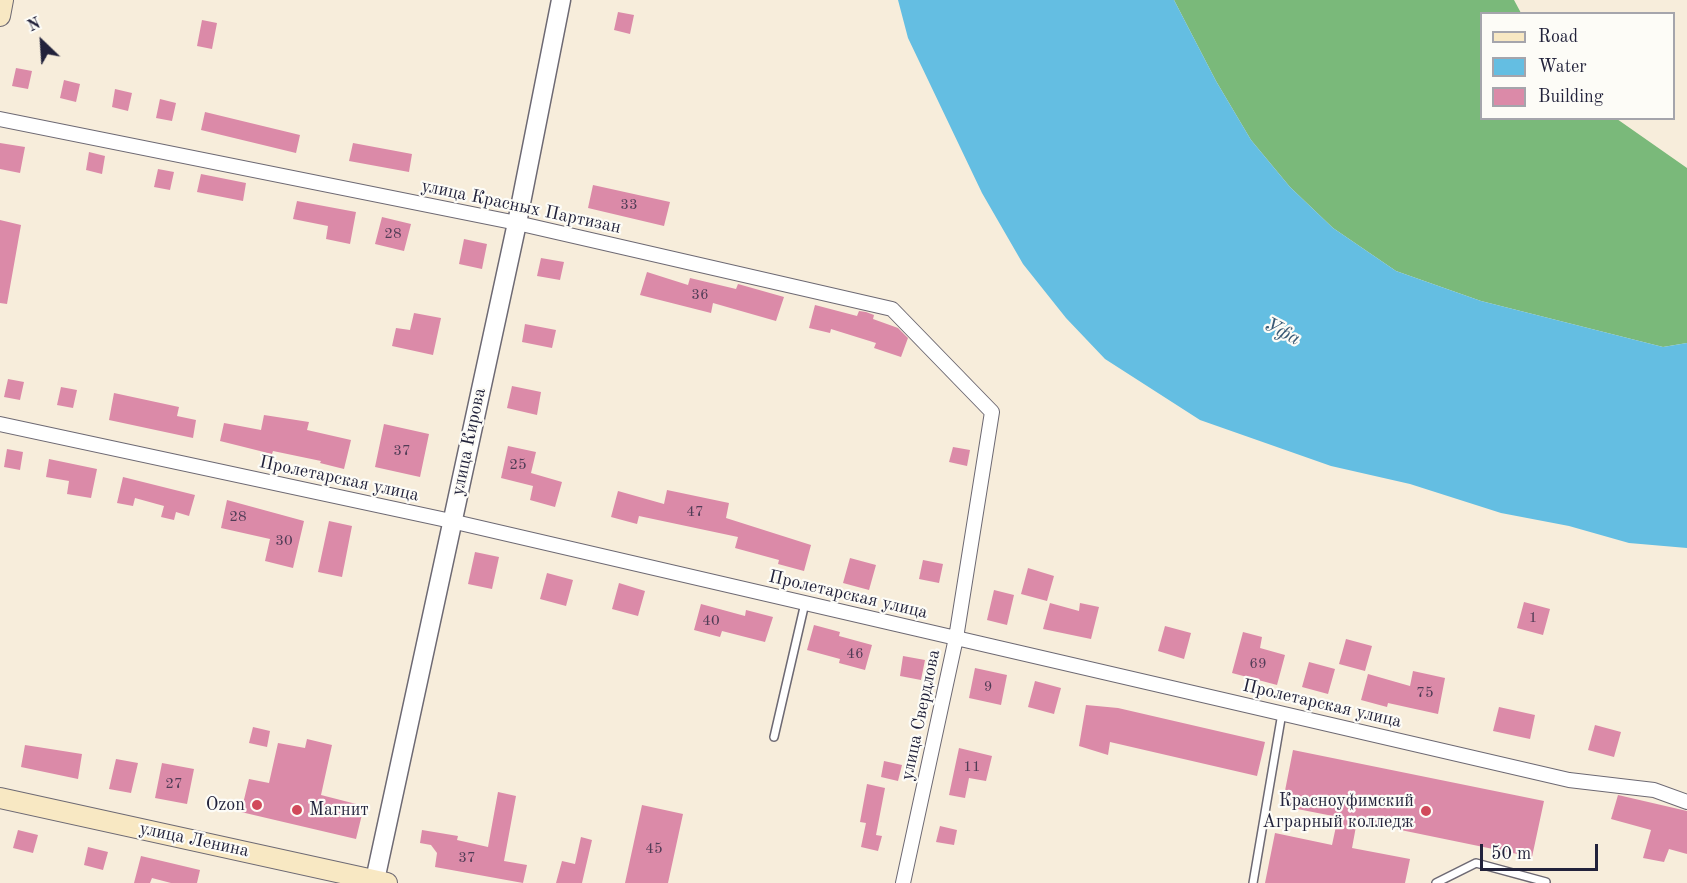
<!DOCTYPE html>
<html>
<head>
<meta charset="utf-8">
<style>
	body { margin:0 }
	#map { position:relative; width:1687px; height:883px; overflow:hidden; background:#f7eddb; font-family:"Old Standard TT",serif }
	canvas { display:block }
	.legend { position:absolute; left:1480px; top:12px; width:195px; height:108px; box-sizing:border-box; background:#fdfcf7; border:2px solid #a5a5ac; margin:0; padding:8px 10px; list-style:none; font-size:18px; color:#22223b }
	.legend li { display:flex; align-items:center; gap:12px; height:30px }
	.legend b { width:30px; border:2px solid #a5a5ac }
	.north { position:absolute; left:12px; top:12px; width:60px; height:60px; -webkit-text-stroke:4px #fdfcf7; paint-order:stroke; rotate:335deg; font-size:16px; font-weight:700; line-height:24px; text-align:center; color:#22223b }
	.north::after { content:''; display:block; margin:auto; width:21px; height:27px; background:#22223b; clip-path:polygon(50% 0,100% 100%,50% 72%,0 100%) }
	.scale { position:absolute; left:1480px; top:844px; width:118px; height:27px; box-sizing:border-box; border:3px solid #22223b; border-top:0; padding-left:8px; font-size:18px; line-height:21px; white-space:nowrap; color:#22223b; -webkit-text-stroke:4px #fdfcf7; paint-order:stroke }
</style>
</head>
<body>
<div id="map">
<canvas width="1687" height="883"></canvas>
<ul class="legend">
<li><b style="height:8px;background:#f8e8c3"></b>Road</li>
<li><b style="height:16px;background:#64bee2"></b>Water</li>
<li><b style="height:16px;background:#db8aa8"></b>Building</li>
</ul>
<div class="north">N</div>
<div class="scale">50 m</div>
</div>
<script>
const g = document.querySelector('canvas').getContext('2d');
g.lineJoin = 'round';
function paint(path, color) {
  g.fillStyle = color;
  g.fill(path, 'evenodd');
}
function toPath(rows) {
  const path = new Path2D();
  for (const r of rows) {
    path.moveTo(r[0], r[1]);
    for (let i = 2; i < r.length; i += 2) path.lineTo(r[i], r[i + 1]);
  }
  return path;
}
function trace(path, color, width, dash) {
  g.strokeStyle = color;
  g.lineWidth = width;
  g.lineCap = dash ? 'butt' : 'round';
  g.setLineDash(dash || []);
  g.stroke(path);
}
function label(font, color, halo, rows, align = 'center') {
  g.font = font + ' "Old Standard TT",serif';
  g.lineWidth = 4.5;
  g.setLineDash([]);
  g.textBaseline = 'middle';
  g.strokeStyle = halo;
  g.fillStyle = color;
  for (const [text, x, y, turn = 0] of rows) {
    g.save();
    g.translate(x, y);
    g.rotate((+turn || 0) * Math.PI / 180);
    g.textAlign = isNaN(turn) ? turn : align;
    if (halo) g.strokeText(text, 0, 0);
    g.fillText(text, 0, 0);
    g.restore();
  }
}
paint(toPath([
	[1174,0,1514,0,1521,13,1482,14,1482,118,1617,119,1687,168,1687,343,1663,347,1481,301,1396,271,1333,228,1290,187,1251,140,1216,81]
]), '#7ab97a');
paint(toPath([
	[898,0,1174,0,1216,81,1251,140,1290,187,1333,228,1396,271,1481,301,1663,347,1687,343,1687,548,1629,543,1569,526,1501,513,1410,484,1331,466,1200,420,1105,359,1066,318,1023,264,982,193,908,38]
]), '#64bee2');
paint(toPath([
	[618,12,634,15,630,34,614,30],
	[202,20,217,23,212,49,197,46],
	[16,68,32,71,28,89,12,86],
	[64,80,80,84,76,102,60,98],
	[115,89,132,93,128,111,112,107],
	[160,99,176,103,172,121,156,118],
	[205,112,300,135,296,153,201,130],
	[0,143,25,147,20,173,0,169],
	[353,143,412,154,409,172,349,161],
	[89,152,105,156,102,174,86,170],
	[158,169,174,172,170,190,154,187],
	[201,174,246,183,243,201,197,192],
	[593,185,670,202,664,226,588,208],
	[297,201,356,212,350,244,326,239,328,226,293,219],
	[382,217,411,224,404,251,375,244],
	[0,220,21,225,7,304,0,303],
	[464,239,487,244,482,269,459,264],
	[541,258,564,262,560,280,537,276],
	[647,272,688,285,690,278,736,289,738,284,784,297,776,321,713,303,711,313,640,295],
	[815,305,857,316,859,311,866,312,874,315,873,319,898,328,908,338,901,357,874,348,876,343,831,329,830,333,809,328],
	[414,313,441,318,433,355,392,346,396,328,410,330],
	[525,324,556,330,552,348,522,342],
	[8,379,24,382,20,400,4,397],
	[512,386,541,392,537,415,507,408],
	[61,387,77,390,73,408,57,405],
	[114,393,179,407,177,416,196,420,193,438,109,420],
	[264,415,309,422,307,430,351,440,344,469,320,463,321,461,273,451,272,454,220,441,224,423,261,430],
	[384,424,429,434,420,477,375,467],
	[508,446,536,452,531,473,562,482,555,507,530,500,533,486,501,478],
	[953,447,970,450,967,466,949,462],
	[7,449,23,452,20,470,4,467],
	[49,459,97,469,91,498,67,494,69,481,46,477],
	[123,477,195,495,189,516,176,512,174,520,161,517,164,506,135,498,133,506,117,503],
	[667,490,729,503,726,518,811,545,804,571,778,564,779,560,735,548,738,537,639,516,637,524,611,517,618,491,664,504],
	[227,500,304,521,293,568,265,561,270,539,221,528],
	[329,521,352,526,342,577,318,572],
	[475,552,499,557,492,589,468,584],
	[850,558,876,565,869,590,843,583],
	[923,560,943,564,939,583,919,579],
	[1028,568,1054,576,1047,601,1021,594],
	[547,573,573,580,566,606,540,599],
	[619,583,645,591,638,616,612,609],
	[994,590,1014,595,1007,625,987,620],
	[1524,602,1550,609,1543,635,1517,628],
	[1050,603,1079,611,1080,603,1099,607,1091,639,1043,629],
	[701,604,745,616,746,610,773,617,765,642,722,631,720,637,694,630],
	[814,625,840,632,839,636,872,645,865,670,839,663,840,659,807,650],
	[1165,626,1191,633,1184,659,1158,651],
	[1243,632,1262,637,1260,648,1285,655,1277,685,1232,673],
	[1346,639,1372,646,1365,671,1339,664],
	[903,656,925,660,921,680,900,676],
	[1309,662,1335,669,1328,694,1302,687],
	[975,668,1007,675,1001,705,969,698],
	[1413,671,1445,678,1438,714,1388,703,1387,707,1361,700,1368,674,1410,686],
	[1035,681,1061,688,1054,714,1028,707],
	[1086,705,1118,708,1265,742,1257,776,1110,742,1108,755,1079,746],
	[1499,707,1535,715,1530,739,1493,731],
	[1595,725,1621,732,1614,757,1588,750],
	[253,727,270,731,267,747,249,743],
	[307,739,332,745,321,795,364,806,356,839,241,812,249,779,269,783,278,743,305,748],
	[25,745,82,754,78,779,21,767],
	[959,748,992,756,986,781,969,778,965,798,949,795],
	[1293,750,1544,801,1532,857,1357,821,1352,848,1410,859,1405,883,1265,883,1275,833,1332,845,1338,817,1282,806],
	[116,759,138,763,131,793,109,789],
	[884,761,902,765,898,781,881,777],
	[162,763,194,769,187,804,155,798],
	[867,784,885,788,876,835,882,836,878,851,861,847,866,823,860,822],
	[498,792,516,796,504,861,527,865,523,883,435,867,437,853,431,845,420,843,422,830,458,836,457,840,488,847],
	[1618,795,1687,811,1687,854,1669,849,1664,862,1643,858,1651,830,1611,819],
	[642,805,683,814,668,883,625,883],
	[940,826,957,830,954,845,936,842],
	[18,830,38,835,33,853,13,848],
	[581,837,592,840,582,883,556,883,562,861,575,864],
	[88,847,108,852,103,870,84,865],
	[141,856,200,870,197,883,171,883,152,878,150,883,134,883]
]), '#db8aa8');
const service = toPath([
	[774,737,805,603],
	[1253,883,1282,713],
	[1436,883,1476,863,1546,882]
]);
const minor = toPath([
	[0,119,517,223,892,309,992,412,956,638,903,883],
	[0,424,451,521,1569,780,1654,790,1687,802]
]);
const tertiary = toPath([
	[375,880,517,223,561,0]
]);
const secondary = toPath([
	[0,16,3,0],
	[0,798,387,883]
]);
trace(service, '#6d6973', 10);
trace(minor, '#6d6973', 16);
trace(tertiary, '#6d6973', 21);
trace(secondary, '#6d6973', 22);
trace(service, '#fff', 7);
trace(minor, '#fff', 14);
trace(tertiary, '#fff', 18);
trace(secondary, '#f8e8c3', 20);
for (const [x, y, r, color] of [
	[257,805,6,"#d1495b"],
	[297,810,6,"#d1495b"],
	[1426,811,6,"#d1495b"]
]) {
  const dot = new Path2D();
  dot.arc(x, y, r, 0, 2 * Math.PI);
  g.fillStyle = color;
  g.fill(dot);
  trace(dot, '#fdfcf7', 2);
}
label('15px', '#503c56', null, [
	["33",629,205],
	["28",393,234],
	["36",700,295],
	["37",402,451],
	["25",518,465],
	["47",695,512],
	["28",238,517],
	["30",284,541],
	["1",1533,618],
	["40",711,621],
	["46",855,654],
	["69",1258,664],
	["9",988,687],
	["75",1425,693],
	["11",972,767],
	["27",174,784],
	["45",654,849],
	["37",467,858]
]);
label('18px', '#22223b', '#fdfcf7', [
	["улица Красных Партизан",521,207,12],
	["улица Кирова",469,442,-78],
	["Пролетарская улица",339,479,12],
	["Пролетарская улица",848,595,13],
	["Пролетарская улица",1322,704,13],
	["улица Свердлова",921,715,-78],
	["улица Ленина",194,840,12]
]);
label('18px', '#22223b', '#fdfcf7', [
	["Красноуфимский",1414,801],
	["Аграрный колледж",1414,822],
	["Ozon",245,805],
	["Магнит",309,810,"left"]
], 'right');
label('italic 20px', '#395975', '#fdfcf7', [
	["Уфа",1282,332,27]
]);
</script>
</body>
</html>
